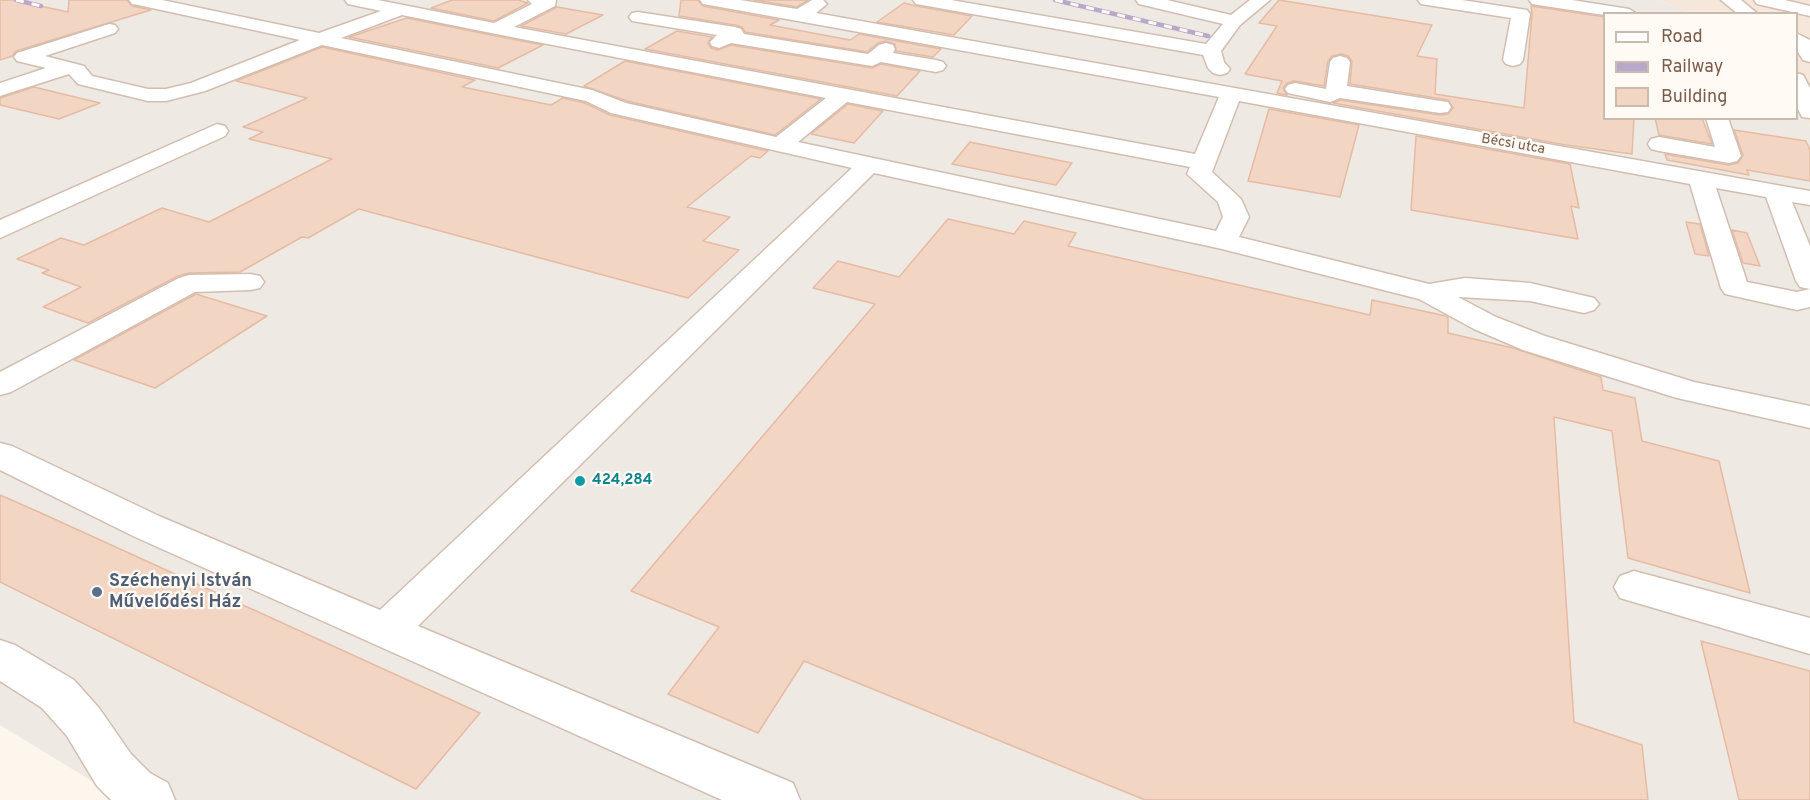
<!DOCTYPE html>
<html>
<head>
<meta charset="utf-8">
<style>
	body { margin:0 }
	#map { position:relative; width:1810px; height:800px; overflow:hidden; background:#fdf6ec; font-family:Overpass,sans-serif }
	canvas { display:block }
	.legend { position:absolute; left:1603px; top:12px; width:195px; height:108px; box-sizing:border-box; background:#fffaf3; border:2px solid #cabbb1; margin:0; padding:8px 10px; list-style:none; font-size:18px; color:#7a5c4d }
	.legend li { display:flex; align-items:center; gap:12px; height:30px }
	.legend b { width:30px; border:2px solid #cabbb1 }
</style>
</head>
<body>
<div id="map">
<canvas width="1810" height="800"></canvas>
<ul class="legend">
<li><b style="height:8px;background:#fff"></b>Road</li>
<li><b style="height:8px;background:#b9a8c9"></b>Railway</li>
<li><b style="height:16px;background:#f3d5c3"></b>Building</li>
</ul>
</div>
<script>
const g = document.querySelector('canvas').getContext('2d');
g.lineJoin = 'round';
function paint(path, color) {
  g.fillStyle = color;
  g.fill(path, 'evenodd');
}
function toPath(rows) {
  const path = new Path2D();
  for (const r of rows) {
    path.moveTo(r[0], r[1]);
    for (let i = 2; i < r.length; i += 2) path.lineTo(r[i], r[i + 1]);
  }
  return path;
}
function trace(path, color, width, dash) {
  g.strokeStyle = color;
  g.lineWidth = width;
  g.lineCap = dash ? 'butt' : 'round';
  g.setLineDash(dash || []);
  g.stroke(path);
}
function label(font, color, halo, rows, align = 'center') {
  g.font = font + ' Overpass,sans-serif';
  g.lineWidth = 4.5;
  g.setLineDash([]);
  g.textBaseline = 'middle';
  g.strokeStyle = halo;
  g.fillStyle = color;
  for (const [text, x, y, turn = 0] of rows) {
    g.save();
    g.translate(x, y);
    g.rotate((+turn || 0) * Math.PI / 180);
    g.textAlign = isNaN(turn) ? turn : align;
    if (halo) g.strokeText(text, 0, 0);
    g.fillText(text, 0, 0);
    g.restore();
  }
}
paint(toPath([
	[1657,0,1810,0,1810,126,1797,97,1796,14,1691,13]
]), '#f5e8da');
paint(toPath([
	[0,0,1657,0,1691,13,1604,14,1604,118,1796,118,1797,97,1810,126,1810,800,123,800,0,725]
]), '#efe9e4');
const building = toPath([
	[0,0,13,0,68,12,69,0,127,0,132,6,151,10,16,51,12,56,0,60,0,0],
	[452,0,518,0,528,3,494,21,431,8,452,0],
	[681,0,698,0,703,6,779,20,770,25,850,40,859,34,941,49,933,57,896,51,895,44,885,41,878,43,867,52,745,32,742,27,735,25,679,16,681,0],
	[754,0,808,0,797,7,754,0],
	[1279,0,1432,25,1417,56,1437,59,1435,94,1524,108,1532,14,1531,6,1605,17,1605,118,1634,118,1632,154,1566,145,1333,103,1340,100,1440,115,1448,114,1453,108,1448,100,1350,84,1352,61,1348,56,1341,54,1332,56,1328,61,1324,86,1294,81,1287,83,1283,88,1287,95,1277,93,1282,81,1245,74,1277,26,1259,23,1279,0],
	[904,3,916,6,972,16,954,35,877,22,904,3],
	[557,7,603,15,566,34,521,26,557,7],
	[407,18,496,36,543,45,498,68,349,37,407,18],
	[677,31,712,37,708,43,711,48,718,50,731,45,872,68,881,64,920,71,897,96,645,49,677,31],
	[322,47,475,80,462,87,551,105,563,98,585,103,610,115,768,151,760,158,751,156,687,207,730,217,703,241,739,250,688,298,359,209,308,238,302,237,240,272,189,273,178,276,88,323,43,307,81,287,42,273,49,270,17,259,61,238,84,245,162,208,209,222,332,159,249,139,263,132,243,127,307,98,236,81,322,47],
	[625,61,821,99,775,135,627,101,584,86,625,61],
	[34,87,100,103,59,119,0,105,0,98,34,87],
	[848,104,883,111,854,143,811,134,848,104],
	[1269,109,1359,125,1340,197,1248,181,1269,109],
	[1655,118,1702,118,1712,144,1659,135,1655,118],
	[1734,130,1806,141,1810,150,1810,181,1747,170,1749,175,1667,160,1665,154,1729,165,1738,163,1743,155,1734,130],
	[1416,136,1570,164,1579,208,1571,206,1578,239,1411,210,1416,136],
	[970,142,1072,163,1056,185,952,164,970,142],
	[948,219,1014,234,1024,221,1076,233,1068,246,1370,315,1372,300,1446,316,1448,318,1448,333,1513,348,1601,377,1603,390,1635,398,1642,441,1719,461,1750,593,1628,558,1612,431,1554,417,1574,722,1642,745,1648,800,1145,800,804,661,758,733,668,694,719,627,631,591,875,304,813,288,838,261,899,277,948,219],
	[1686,222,1700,224,1709,256,1695,254,1686,222],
	[1732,230,1747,233,1760,266,1743,263,1732,230],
	[196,294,267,316,155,388,74,360,196,294],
	[0,495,41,513,480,713,416,789,0,582,0,495],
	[1701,641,1810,671,1810,800,1739,800,1701,641]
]);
paint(building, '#f3d5c3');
trace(building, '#e6bba3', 1.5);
const minor = toPath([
	[129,0,162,0,319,33,381,11,348,4,345,0,378,0,494,23,532,4,528,0,556,0,555,6,514,27,1195,154,1219,97,709,5,703,4,700,0,740,0,797,9,812,0,823,0,827,4,816,13,1810,191,1810,205,1792,202,1810,246,1810,307,1797,310,1725,294,1721,288,1690,184,1239,101,1212,172,1241,199,1249,217,1239,237,1429,284,1465,278,1530,283,1594,298,1599,304,1594,310,1584,313,1530,301,1458,297,1496,317,1545,336,1694,382,1810,406,1810,428,1677,398,1523,350,1474,329,1419,299,1222,249,874,173,418,626,793,783,800,800,722,800,133,536,0,470,0,443,12,446,159,516,380,610,852,168,611,113,586,101,322,45,205,91,166,101,148,101,78,84,69,74,0,96,0,83,46,68,17,61,14,57,17,53,109,24,115,25,118,29,115,33,45,56,84,66,92,76,148,89,166,89,191,83,300,40,138,5,132,4,129,0],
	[402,15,496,34,826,98,776,137,626,103,592,90,341,38,402,15],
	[847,102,1190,167,1187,174,1218,202,1223,217,1216,231,798,142,847,102],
	[1716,188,1766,197,1796,281,1800,287,1810,289,1797,292,1747,282,1716,188],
	[913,0,951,0,1206,44,1223,24,1139,4,1136,0,1167,0,1231,15,1250,0,1270,0,1240,25,1221,51,1224,62,1230,69,1227,73,1220,75,1213,73,1208,68,1203,55,922,5,916,4,913,0],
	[1418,0,1462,0,1527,10,1530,14,1523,60,1520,64,1513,66,1506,64,1503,60,1511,18,1427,5,1421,4,1418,0],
	[1529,0,1572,0,1629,9,1637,14,1604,14,1604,15,1538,5,1532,4,1529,0],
	[1721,0,1741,0,1758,14,1738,14,1721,0],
	[1754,0,1785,0,1810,6,1810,16,1757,4,1754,0],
	[638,12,735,27,741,29,744,34,868,54,879,45,886,43,893,45,895,49,893,53,936,60,943,62,946,66,943,70,936,72,881,62,872,66,731,43,719,48,712,46,710,42,717,35,632,21,629,17,632,13,638,12],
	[1796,33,1810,40,1810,62,1803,60,1796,49,1796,33],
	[1340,56,1347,58,1350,62,1347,86,1440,101,1448,102,1451,107,1448,112,1440,113,1340,98,1330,102,1288,93,1285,89,1288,85,1295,83,1326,89,1330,62,1333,58,1340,56],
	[1796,73,1803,75,1810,88,1810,118,1802,117,1796,105,1796,73],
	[1706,118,1728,118,1741,156,1737,161,1729,163,1659,151,1651,149,1648,144,1651,139,1659,137,1715,147,1706,118],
	[217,124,225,126,228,131,225,136,0,238,0,220,217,124],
	[250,274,260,276,264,282,260,288,250,290,195,292,11,392,0,395,0,372,179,278,189,275,250,274],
	[1634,571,1810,618,1810,654,1620,598,1614,587,1620,576,1634,571],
	[0,640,15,645,74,680,99,708,131,754,150,773,168,783,175,800,111,800,97,786,67,736,42,708,0,681,0,640]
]);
trace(minor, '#d1beb0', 3);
paint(minor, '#fff');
const rail = toPath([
	[16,0,41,6],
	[1055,0,1208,36]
]);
trace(rail, '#b9a8c9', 4.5);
trace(rail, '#fffaf3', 3, [8]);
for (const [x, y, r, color] of [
	[580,481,6,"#0f9aa8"],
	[97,592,6,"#5c6f8a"]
]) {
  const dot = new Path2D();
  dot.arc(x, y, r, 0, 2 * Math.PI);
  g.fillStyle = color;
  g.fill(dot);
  trace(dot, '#fffaf3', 2);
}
label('14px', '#7a5c4d', '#fffaf3', [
	["Bécsi utca",1513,145,10]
]);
label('bold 15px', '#0d838f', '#fffaf3', [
	["424,284",592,481]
], 'left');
label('bold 18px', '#4e5e75', '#fffaf3', [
	["Széchenyi István",109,582],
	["Művelődési Ház",109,603]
], 'left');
</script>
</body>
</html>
